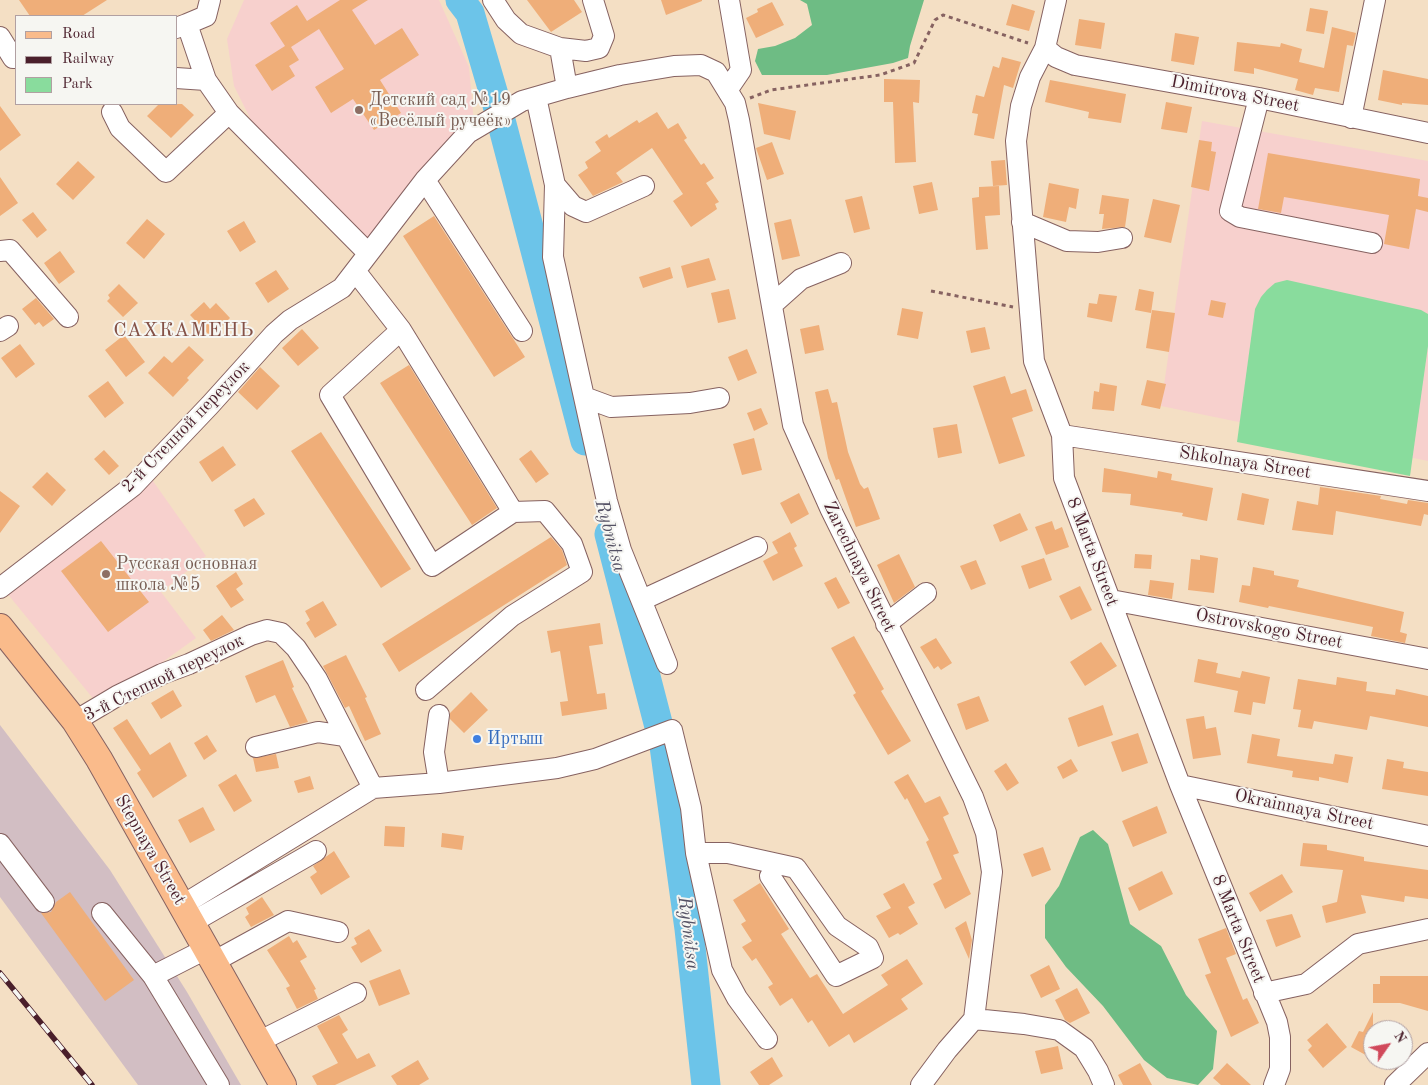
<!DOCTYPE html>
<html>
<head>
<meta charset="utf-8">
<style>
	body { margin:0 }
	#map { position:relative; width:1428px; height:1085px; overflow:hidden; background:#f4dfc4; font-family:"Old Standard TT",serif }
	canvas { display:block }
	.legend { position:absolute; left:15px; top:15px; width:162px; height:90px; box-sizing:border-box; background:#f6f6f2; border:1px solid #b1a0a2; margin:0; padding:6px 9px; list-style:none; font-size:15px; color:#4a1f2b }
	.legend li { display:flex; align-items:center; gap:10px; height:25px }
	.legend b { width:25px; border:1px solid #b1a0a2 }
	.north { position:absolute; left:1363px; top:1020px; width:50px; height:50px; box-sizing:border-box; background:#f6f6f2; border:1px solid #b1a0a2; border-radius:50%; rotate:57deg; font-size:14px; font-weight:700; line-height:20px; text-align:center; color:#4a1f2b }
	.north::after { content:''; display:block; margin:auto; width:18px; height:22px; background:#d1495b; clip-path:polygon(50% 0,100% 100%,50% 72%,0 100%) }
</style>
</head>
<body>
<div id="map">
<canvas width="1428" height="1085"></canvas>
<ul class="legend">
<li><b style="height:6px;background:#fabb8b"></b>Road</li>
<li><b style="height:6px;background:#4a1f2b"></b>Railway</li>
<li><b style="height:14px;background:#89dc9d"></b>Park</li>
</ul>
<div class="north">N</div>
</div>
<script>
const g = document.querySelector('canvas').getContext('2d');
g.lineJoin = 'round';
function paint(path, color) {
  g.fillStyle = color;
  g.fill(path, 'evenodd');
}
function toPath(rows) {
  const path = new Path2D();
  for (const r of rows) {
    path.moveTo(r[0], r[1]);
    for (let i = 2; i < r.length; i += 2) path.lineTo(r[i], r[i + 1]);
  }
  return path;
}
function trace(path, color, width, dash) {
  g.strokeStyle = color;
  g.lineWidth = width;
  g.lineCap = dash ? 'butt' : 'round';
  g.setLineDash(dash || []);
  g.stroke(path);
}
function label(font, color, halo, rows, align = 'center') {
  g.font = font + ' "Old Standard TT",serif';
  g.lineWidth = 4;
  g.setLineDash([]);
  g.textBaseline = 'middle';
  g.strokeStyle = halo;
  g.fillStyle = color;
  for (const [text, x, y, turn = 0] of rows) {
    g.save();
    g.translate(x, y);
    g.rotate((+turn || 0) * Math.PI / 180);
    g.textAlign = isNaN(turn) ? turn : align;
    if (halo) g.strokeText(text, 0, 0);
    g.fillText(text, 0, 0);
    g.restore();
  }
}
paint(toPath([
	[244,0,439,0,469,67,475,135,368,243,258,134,234,86,227,39],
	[1202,121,1428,161,1428,461,1161,406],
	[148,474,206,556,161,592,196,638,100,707,6,592]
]), '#f7d0cd');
paint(toPath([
	[0,725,110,870,187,992,241,1085,138,1085,0,897]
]), '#d2bec3');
paint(toPath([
	[1287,280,1421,310,1428,314,1428,346,1410,476,1237,442,1255,309,1261,297,1267,290,1275,283]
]), '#89dc9d');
paint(toPath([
	[800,0,924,0,910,46,908,58,893,63,827,75,762,75,755,61,758,49,775,46,795,38,812,25,807,4],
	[1093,830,1108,844,1130,924,1161,946,1186,995,1217,1031,1213,1069,1198,1085,1167,1078,1144,1060,1103,1006,1066,967,1045,938,1045,905,1059,886,1080,837]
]), '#6ebc84');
trace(toPath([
	[460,0,470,13,497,105,585,441],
	[609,534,664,746,689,929,706,1085]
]), '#6cc4e9', 29);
paint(toPath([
	[19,0,107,0,82,16,30,16],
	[340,0,368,0,352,10,375,45,402,28,419,55,380,80,401,113,374,130,353,99,331,113,315,87,344,69,319,29,291,47,299,60,289,66,295,76,272,91,255,65,285,46,270,23,297,5,307,21],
	[527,0,574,0,582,12,551,32],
	[661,0,702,0,702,1,666,15],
	[772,2,784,25,756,38,746,18,758,12,757,9],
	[1012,4,1035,11,1029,31,1006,25],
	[1310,8,1328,11,1324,34,1306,31],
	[1079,19,1105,23,1101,49,1075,45],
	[1332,27,1356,33,1353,46,1347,45,1339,92,1315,88,1313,95,1295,90,1298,79,1254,68,1254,74,1234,71,1237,42,1280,47,1281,43,1302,49,1299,62,1324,68],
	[1175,33,1199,37,1194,65,1171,61],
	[1002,57,1021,62,1013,88,1004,85,994,139,974,135,978,114,972,113,976,95,984,97,993,66,999,68],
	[1383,70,1428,79,1428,105,1402,103,1402,105,1378,100],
	[884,79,920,80,919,103,913,102,916,162,895,163,893,102,884,102],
	[1050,80,1126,94,1121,123,1088,118,1089,112,1045,102],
	[1166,102,1192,107,1187,133,1161,129],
	[758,103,796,111,790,140,764,134],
	[159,104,182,104,194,115,171,138,147,116],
	[0,106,21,135,0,151],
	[657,112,668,129,678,123,687,138,684,140,701,165,704,163,714,178,706,183,719,202,715,204,717,209,691,227,673,201,683,194,652,148,616,173,623,182,593,196,578,175,588,168,585,162,601,151,595,142,607,134,609,138,637,120,639,123],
	[1199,140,1212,142,1211,151,1216,152,1209,191,1191,187],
	[772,142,784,174,767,180,756,148],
	[1268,153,1420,179,1418,196,1428,198,1428,212,1416,209,1409,249,1384,244,1389,215,1284,197,1281,213,1258,209],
	[1005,160,1007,185,993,186,991,161],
	[78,161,95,177,73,200,56,184],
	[0,177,18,203,0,216],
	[932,182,938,210,919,214,913,186],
	[1049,183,1079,189,1076,209,1069,207,1066,222,1043,217],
	[999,186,1000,215,985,216,988,249,976,250,972,198,979,197,979,187],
	[1102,195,1129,199,1125,227,1102,229,1104,214,1099,214],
	[862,196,870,229,854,233,845,200],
	[1153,199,1180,205,1171,243,1144,237],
	[33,212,47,230,37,238,22,220],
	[434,216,525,357,494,377,403,236],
	[147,219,165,234,144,259,126,243],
	[791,219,800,256,782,260,774,223],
	[244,221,256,242,240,252,227,231],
	[60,251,75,272,59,284,44,263],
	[709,258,716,280,687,288,681,266],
	[670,267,673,278,643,288,639,277],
	[276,270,289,289,268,303,255,283],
	[119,284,138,303,123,317,107,301,110,298,108,295],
	[729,289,736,319,718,323,711,293],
	[1139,289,1154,292,1151,313,1135,310],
	[1099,294,1117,296,1112,322,1087,317,1089,303,1097,304],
	[36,298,54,319,43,327,39,322,35,325,22,309],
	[1211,300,1226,303,1223,318,1208,315],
	[204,302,210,309,216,303,230,318,211,337,190,315],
	[902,308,923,312,918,339,897,335],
	[1152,310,1175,313,1169,352,1146,348],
	[819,325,824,350,805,354,800,329],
	[985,327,990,349,971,353,966,331],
	[302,329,319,348,298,366,282,348],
	[124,335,145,362,126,377,105,350],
	[20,344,35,364,16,378,1,358],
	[189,346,204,360,187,378,189,380,173,397,148,373,164,356,172,363],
	[747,349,757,373,738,381,728,357],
	[409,365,497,508,472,525,380,383],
	[260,367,280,386,257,410,238,392],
	[1005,376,1011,394,1026,389,1033,411,1012,418,1025,456,999,464,973,386],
	[1147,380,1166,384,1160,409,1141,405],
	[108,381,124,403,105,418,88,396],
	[1100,383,1117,386,1114,411,1092,409,1094,391,1099,392],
	[828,389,832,403,837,402,848,452,860,484,864,489,868,487,880,519,856,527,839,479,836,480,828,458,815,392],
	[761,408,768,424,754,431,747,413],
	[957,424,962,453,938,458,933,428],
	[321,432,411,569,381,588,291,451],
	[754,438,762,470,742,475,733,444],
	[223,446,236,465,212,482,199,462],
	[104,450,119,466,109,475,94,459],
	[531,450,549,474,536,483,519,459],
	[1104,468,1157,478,1158,471,1172,474,1171,480,1213,488,1207,521,1182,516,1183,513,1130,505,1131,494,1102,492],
	[47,472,66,490,52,506,32,487],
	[1320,487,1381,496,1380,499,1407,504,1408,500,1428,503,1428,515,1424,514,1421,526,1336,511,1333,535,1292,530,1297,501,1318,505],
	[0,491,20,506,0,533],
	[799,493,809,514,791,524,780,503],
	[1242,493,1269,499,1264,525,1237,520],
	[254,498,265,514,244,527,234,510],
	[1020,513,1028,530,1000,542,993,525],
	[1052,521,1055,530,1062,527,1069,547,1046,555,1035,527],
	[790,532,797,546,794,548,803,566,773,581,763,561,778,553,772,542],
	[551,537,562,550,567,565,399,672,382,644],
	[101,541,149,602,108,632,61,571],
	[899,554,915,587,894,603,877,565],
	[1135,554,1152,555,1151,569,1134,568],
	[1200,555,1218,558,1214,593,1188,590,1191,559,1200,560],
	[1044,558,1052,580,1029,589,1021,566],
	[976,560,986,584,971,590,960,566],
	[1253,567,1274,571,1274,575,1299,580,1297,587,1404,612,1400,632,1407,634,1405,643,1371,636,1373,627,1269,606,1268,608,1239,602,1242,585,1250,586],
	[236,572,243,584,236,589,244,600,231,608,216,586],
	[836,577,850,603,838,609,824,583],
	[1150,580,1174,583,1172,599,1148,595],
	[1080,586,1092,610,1071,620,1059,596],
	[323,601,337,625,315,638,306,623,310,620,305,611],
	[222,615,234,630,211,641,203,630],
	[600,623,603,644,589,646,597,694,605,693,607,709,562,716,560,702,568,701,560,651,551,653,547,631],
	[854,636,884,689,881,691,911,741,888,755,853,695,856,693,831,648],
	[936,638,952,663,941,670,938,666,934,669,920,647],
	[1101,642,1117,666,1085,686,1070,662],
	[346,655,367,697,365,698,381,734,365,741,349,706,345,708,323,666],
	[1198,659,1218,663,1216,673,1240,678,1242,671,1270,677,1265,704,1253,702,1251,715,1234,712,1238,691,1194,682],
	[283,660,294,687,292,688,308,722,290,727,275,695,256,703,245,676],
	[1337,677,1367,682,1366,691,1395,695,1396,689,1428,696,1428,727,1370,716,1367,730,1314,721,1312,729,1298,727,1301,710,1293,709,1298,679,1336,685],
	[173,690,182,706,161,719,151,703],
	[471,692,488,710,464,733,450,719,450,713],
	[979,696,989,721,966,730,957,704],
	[1103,705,1113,735,1078,747,1068,718],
	[1204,716,1206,729,1216,727,1221,755,1193,759,1186,719],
	[127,719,150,755,170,742,187,776,153,798,137,773,141,770,113,728],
	[1138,733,1148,763,1122,772,1111,742],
	[1252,734,1280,739,1277,756,1333,764,1335,754,1353,757,1348,783,1319,777,1319,781,1292,777,1293,771,1247,763],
	[207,735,217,751,204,760,194,743],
	[276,754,279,768,256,772,253,758],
	[1071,759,1078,771,1063,779,1057,767],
	[1387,759,1404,762,1403,768,1428,772,1428,796,1382,789],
	[1006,763,1019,783,1007,791,994,771],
	[236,774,252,801,234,812,218,785],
	[908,774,925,803,940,796,949,814,943,817,959,853,953,855,971,894,945,909,933,884,942,879,926,842,929,840,907,798,905,800,894,782],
	[310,776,314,789,298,793,294,781],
	[1157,806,1167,833,1133,847,1122,821],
	[203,807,215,830,190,843,178,820],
	[385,826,405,827,404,847,384,846],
	[442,833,464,836,462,850,441,847],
	[1303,843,1327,845,1327,850,1364,857,1364,861,1428,870,1428,899,1405,896,1404,902,1361,895,1366,913,1326,923,1322,906,1337,902,1343,870,1300,866],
	[1043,847,1051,870,1032,877,1023,854],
	[334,851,350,877,321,895,310,877,317,872,313,866],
	[1162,871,1173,894,1139,911,1128,888],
	[1282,874,1293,892,1260,912,1249,893],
	[760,883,789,929,781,934,810,978,817,974,843,1014,888,985,881,975,907,959,923,984,901,999,908,1009,854,1043,849,1034,829,1047,812,1020,808,1023,792,998,780,1006,768,987,773,984,756,958,752,961,742,947,752,941,741,924,746,921,733,900],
	[904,883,915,903,908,907,918,924,900,935,898,933,889,938,876,916,891,908,883,894],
	[70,892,134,980,105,1001,41,913,51,912,56,902],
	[262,897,274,915,251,927,245,917,249,914,246,908],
	[1292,914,1301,937,1276,947,1266,920],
	[966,921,972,940,969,959,955,928],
	[1226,928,1236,954,1226,958,1243,1000,1247,998,1259,1023,1231,1037,1205,975,1211,973,1198,939],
	[369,929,382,951,361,963,351,947,357,944,354,938],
	[289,936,293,943,297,940,307,957,300,961,316,989,314,990,318,999,297,1009,286,988,290,986,267,950],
	[1049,965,1060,989,1041,998,1030,975],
	[400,969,410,994,379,1006,369,981],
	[1380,976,1428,976,1428,1011,1400,1003,1373,1003,1373,984,1380,984],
	[1077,988,1090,1013,1070,1023,1065,1020,1055,1000],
	[1373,1012,1373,1059,1351,1047,1359,1031,1363,1032],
	[339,1015,348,1030,342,1034,357,1059,369,1053,376,1066,335,1085,317,1085,312,1076,338,1063,317,1026],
	[1327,1023,1347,1047,1323,1068,1308,1050,1312,1046,1307,1040],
	[1058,1046,1063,1069,1041,1074,1035,1051],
	[772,1057,783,1076,769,1085,759,1085,750,1072],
	[418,1060,429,1079,419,1085,397,1085,391,1076],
	[1140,1063,1152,1085,1123,1085,1118,1075],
	[1227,1063,1251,1085,1221,1085,1213,1078]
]), '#efae79');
const minor = toPath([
	[493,0,506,20,521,34,560,48],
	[1056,0,1045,48,1030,77,1021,106,1016,141,1034,361,1062,435,1064,478,1180,785,1277,1022,1280,1037,1280,1069,1274,1085],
	[187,24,206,16,210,0],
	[176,28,187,24,206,80,229,113,368,253],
	[0,37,13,58,16,58],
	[1045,48,1056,57,1075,65,1259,98,1428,133],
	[176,78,206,80],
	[567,88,560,48,586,51,599,48,604,36,593,0],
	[728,89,741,70,729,0],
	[536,97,555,185,553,257,607,501,621,550,667,664],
	[1259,98,1230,211,1240,217,1372,243],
	[112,112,120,128,166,172,229,113],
	[1351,118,1375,0],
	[425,180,522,331],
	[555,185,573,206,586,212,644,186],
	[1022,222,1067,241,1098,242,1122,238],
	[0,251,10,250,68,317],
	[356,272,401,330,513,512,432,566,330,395,401,330],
	[773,304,801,279,841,263],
	[0,331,8,326],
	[584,397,611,407,690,403,719,398],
	[1062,435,1428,491],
	[0,588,133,486,210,405,274,334,290,320,342,288,425,180,468,133,522,101,567,88,620,75,674,66,701,65,716,72,735,103,739,120,793,425,830,508,973,797,986,833,992,872,974,1019,947,1050,921,1085],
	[642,600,757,547],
	[1111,600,1428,659],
	[886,624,926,593],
	[426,690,512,616,582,572,572,544,545,511,513,512],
	[75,721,117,696,162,674,189,664,251,635,267,630,281,633,296,648,317,679,373,788],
	[256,747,318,732,345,736],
	[439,783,434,752,439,715],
	[1180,785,1428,836],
	[0,844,44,902],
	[696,853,728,853,796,868,837,926,868,947,873,958,836,976,770,876],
	[181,906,373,788,439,783,557,768,595,759,672,730,691,808,696,853,722,970,737,998,767,1039],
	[102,913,153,976,219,1085],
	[191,923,316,851],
	[213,962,288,921,338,932],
	[153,976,206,949],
	[1264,993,1306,984,1358,944,1428,929],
	[974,1019,1024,1024,1059,1030,1084,1048,1098,1071,1104,1085],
	[258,1042,356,993],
	[1395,1085,1428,1053]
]);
const major = toPath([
	[0,627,75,721,99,759,283,1085]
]);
trace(minor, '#866261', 22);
trace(major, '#866261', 28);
trace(toPath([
	[750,98,771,90,880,75,914,63,935,20,943,15,1028,43],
	[931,291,1013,307]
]), '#866261', 3, [4, 4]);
trace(minor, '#fff', 20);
trace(major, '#fabb8b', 26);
const rail = toPath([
	[0,973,92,1085]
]);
trace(rail, '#4a1f2b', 5.5);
trace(rail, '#f6f6f2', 4, [11]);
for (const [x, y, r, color] of [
	[359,110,5,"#8d6e63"],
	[106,574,5,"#8d6e63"],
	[477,739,5,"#3f7fe0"]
]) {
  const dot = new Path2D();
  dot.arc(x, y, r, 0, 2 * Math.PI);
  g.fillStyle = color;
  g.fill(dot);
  trace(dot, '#f6f6f2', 2);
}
label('18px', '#4a1f2b', '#f6f6f2', [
	["Dimitrova Street",1235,94,11],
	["2-й Степной переулок",186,427,-46],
	["Shkolnaya Street",1245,463,9],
	["8 Marta Street",1092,552,69],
	["Zarechnaya Street",859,567,64],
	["Ostrovskogo Street",1269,629,11],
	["3-й Степной переулок",164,678,-26],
	["Okrainnaya Street",1304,810,12],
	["Stepnaya Street",150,850,60],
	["8 Marta Street",1238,929,68]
]);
label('18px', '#785e54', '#f6f6f2', [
	["Детский сад №19",369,100],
	["«Весёлый ручеёк»",369,121],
	["Русская основная",116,564],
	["школа №5",116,585]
], 'left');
label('18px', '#366cbe', '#f6f6f2', [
	["Иртыш",487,739]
], 'left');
label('italic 19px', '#545164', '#f6f6f2', [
	["Rybnitsa",610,536,75],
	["Rybnitsa",688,933,83]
]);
g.letterSpacing = '1px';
label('20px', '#845146', '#f6f6f2', [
	["САХКАМЕНЬ",184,331]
]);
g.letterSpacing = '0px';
</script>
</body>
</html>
